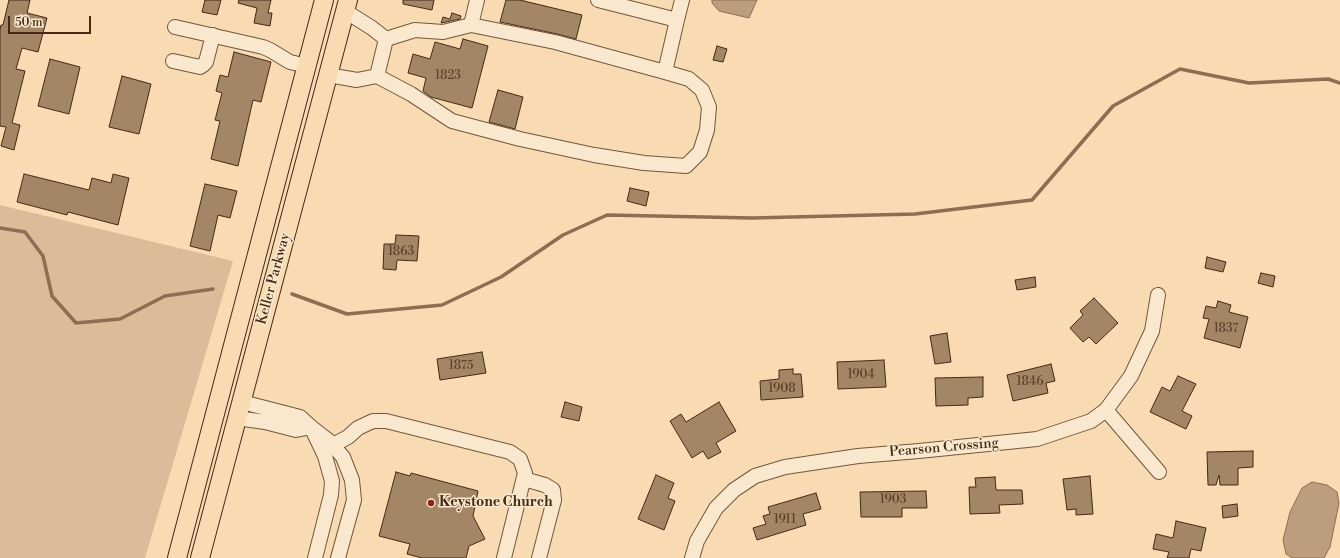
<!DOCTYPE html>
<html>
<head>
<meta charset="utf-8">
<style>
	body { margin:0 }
	#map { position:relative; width:1340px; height:558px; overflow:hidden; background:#f8dbb3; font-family:"Libre Bodoni",serif }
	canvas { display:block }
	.scale { position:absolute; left:8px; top:16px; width:83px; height:18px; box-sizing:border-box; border:2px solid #452913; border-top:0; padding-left:5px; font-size:12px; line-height:14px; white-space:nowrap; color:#452913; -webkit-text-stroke:3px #fae8ce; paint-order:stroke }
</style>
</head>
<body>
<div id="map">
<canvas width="1340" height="558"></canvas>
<div class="scale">50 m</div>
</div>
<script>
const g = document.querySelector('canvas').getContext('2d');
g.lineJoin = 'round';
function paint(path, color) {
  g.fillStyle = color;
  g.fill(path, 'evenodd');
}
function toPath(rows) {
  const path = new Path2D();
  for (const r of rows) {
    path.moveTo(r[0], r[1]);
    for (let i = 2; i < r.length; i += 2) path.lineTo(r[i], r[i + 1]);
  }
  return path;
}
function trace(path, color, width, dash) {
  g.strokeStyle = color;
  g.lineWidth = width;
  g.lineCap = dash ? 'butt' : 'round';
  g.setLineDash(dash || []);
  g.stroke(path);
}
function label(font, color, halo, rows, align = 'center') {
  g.font = font + ' "Libre Bodoni",serif';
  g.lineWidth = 3;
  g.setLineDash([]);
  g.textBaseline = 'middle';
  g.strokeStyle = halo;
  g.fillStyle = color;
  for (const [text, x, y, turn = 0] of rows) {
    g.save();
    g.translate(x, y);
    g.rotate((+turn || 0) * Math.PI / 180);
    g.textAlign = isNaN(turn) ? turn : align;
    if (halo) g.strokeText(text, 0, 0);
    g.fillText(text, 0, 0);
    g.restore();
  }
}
paint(toPath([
	[0,205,233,261,145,558,0,558]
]), '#dabd98');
const water = toPath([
	[712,0,757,0,749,18,719,11,712,3,712,0],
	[1312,482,1327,485,1337,492,1339,503,1330,547,1324,558,1292,558,1286,554,1283,540,1290,512,1302,488,1312,482]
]);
paint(water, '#bb9e7d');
trace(water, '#8c6f53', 1);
trace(toPath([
	[0,228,25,232,43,256,52,296,76,323,120,319,165,296,213,289],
	[292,294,347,314,442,305,501,277,563,235,607,215,752,218,915,214,1032,200,1113,106,1180,69,1249,83,1328,79,1340,83]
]), '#8c6f53', 3.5);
const building = toPath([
	[9,0,30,0,27,13,47,18,38,52,22,48,16,69,25,71,12,123,20,125,14,150,1,146,6,127,0,126,0,30,1,25,3,25,9,0],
	[205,0,221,0,217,15,202,12,205,0],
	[239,0,271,0,268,13,272,13,270,26,254,23,257,8,238,3,239,0],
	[403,0,434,0,432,10,403,4,403,0],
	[506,0,520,0,582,15,576,39,557,34,500,22,506,0],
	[452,13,461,16,460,19,441,23,443,17,450,19,452,13],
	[463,39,488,46,472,108,431,97,423,91,426,78,408,73,413,54,430,59,435,42,460,49,463,39],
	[717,46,727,49,723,62,713,60,717,46],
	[234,52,271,62,261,102,253,100,238,166,211,159,220,121,215,120,222,93,216,91,220,75,228,77,234,52],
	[50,59,80,67,69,114,38,106,50,59],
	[122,76,151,84,139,134,109,127,122,76],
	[498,90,523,97,515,129,489,122,498,90],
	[24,174,89,190,92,178,111,183,113,174,129,178,118,225,68,212,67,215,17,202,24,174],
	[205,184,237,191,230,218,218,215,210,251,190,246,205,184],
	[630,188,649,192,646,206,627,201,630,188],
	[396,235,419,236,417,261,397,260,396,270,383,269,384,244,395,244,396,235],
	[1207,257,1226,262,1223,272,1205,268,1207,257],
	[1261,273,1275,276,1273,287,1258,283,1261,273],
	[1035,277,1036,287,1017,290,1015,280,1035,277],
	[1094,298,1118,323,1096,344,1089,337,1083,342,1070,328,1083,315,1080,311,1094,298],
	[1218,301,1231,305,1229,312,1248,317,1240,348,1204,338,1209,319,1203,318,1206,306,1216,308,1218,301],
	[947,333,951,362,935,364,930,336,947,333],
	[482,352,486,373,440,380,437,359,482,352],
	[884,360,886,387,838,389,837,362,884,360],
	[1051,364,1055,381,1046,383,1048,393,1013,401,1007,375,1051,364],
	[793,369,793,374,801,374,803,397,761,400,760,381,779,379,779,370,793,369],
	[1178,376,1196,384,1182,411,1192,416,1186,429,1150,412,1162,387,1170,391,1178,376],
	[983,377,983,397,968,398,968,405,936,406,935,378,983,377],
	[565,402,582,407,579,421,561,417,565,402],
	[719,402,736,431,716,443,721,452,708,459,703,451,692,458,670,421,681,414,686,422,719,402],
	[1253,451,1253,467,1238,468,1238,485,1220,485,1219,475,1216,485,1208,485,1207,452,1253,451],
	[396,472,410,476,411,473,478,491,473,516,485,539,469,546,466,558,422,558,407,554,410,544,379,536,396,472],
	[656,475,674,483,668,498,675,501,664,530,638,519,656,475],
	[1090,476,1093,514,1076,515,1076,509,1067,510,1063,479,1090,476],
	[995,477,996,490,1022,490,1023,504,999,505,1000,513,970,514,969,487,976,487,975,478,995,477],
	[926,491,927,508,902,508,902,517,861,517,860,492,926,491],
	[816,493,821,509,803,514,806,525,757,540,753,528,766,524,763,516,770,514,768,507,816,493],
	[1237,504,1238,516,1223,518,1222,506,1237,504],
	[1176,521,1206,528,1201,551,1191,549,1189,558,1167,558,1169,552,1153,549,1156,534,1173,538,1176,521]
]);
paint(building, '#a28666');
trace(building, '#452913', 1);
const minor = toPath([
	[477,0,471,25,555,42,665,72,677,20],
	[598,0,677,20,682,0],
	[175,27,263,47,270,50,290,62,307,66],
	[386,39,415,30,443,32,471,25],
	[173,61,200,67,203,65,206,62,213,35],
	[328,75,357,80,377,76,386,39,372,28,345,11],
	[377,76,411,94,452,121,520,139,594,155,644,163,686,166,700,152,707,130,709,107,702,90,689,79,665,72],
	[242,402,300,417,311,427,329,441,343,457,352,480,354,500,338,558],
	[1106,410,1159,472],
	[237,418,265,422,296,430,311,427],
	[313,431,325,456,332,481,331,495,315,558],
	[333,445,348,437,358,428,373,421,386,421,510,452,520,459,525,473,504,558],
	[524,479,545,485,553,490,554,500,539,558],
	[692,558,697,541,716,508,734,490,755,476,785,467,858,456,919,451,1037,439,1091,421,1106,410,1131,376,1152,331,1158,295]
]);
const major = toPath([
	[177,558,324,0],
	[200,558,348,0]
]);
trace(minor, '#72563b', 16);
trace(major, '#452913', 20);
trace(minor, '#fae8ce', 14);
trace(major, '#f8dbb3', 18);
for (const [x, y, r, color] of [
	[431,503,4,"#8f2418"]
]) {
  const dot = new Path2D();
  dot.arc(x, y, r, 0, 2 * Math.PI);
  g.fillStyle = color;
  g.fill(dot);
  trace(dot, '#fae8ce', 1.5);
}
label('12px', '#5c4028', null, [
	["1823",448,76],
	["1863",401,252],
	["1837",1226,329],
	["1875",461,366],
	["1904",861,375],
	["1846",1030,382],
	["1908",782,389],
	["1903",893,500],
	["1911",785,520]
]);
label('14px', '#452913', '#fae8ce', [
	["Keller Parkway",274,279,-75],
	["Pearson Crossing",944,448,-5]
]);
label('bold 14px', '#452913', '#fae8ce', [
	["Keystone Church",439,503]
], 'left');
</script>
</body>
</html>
